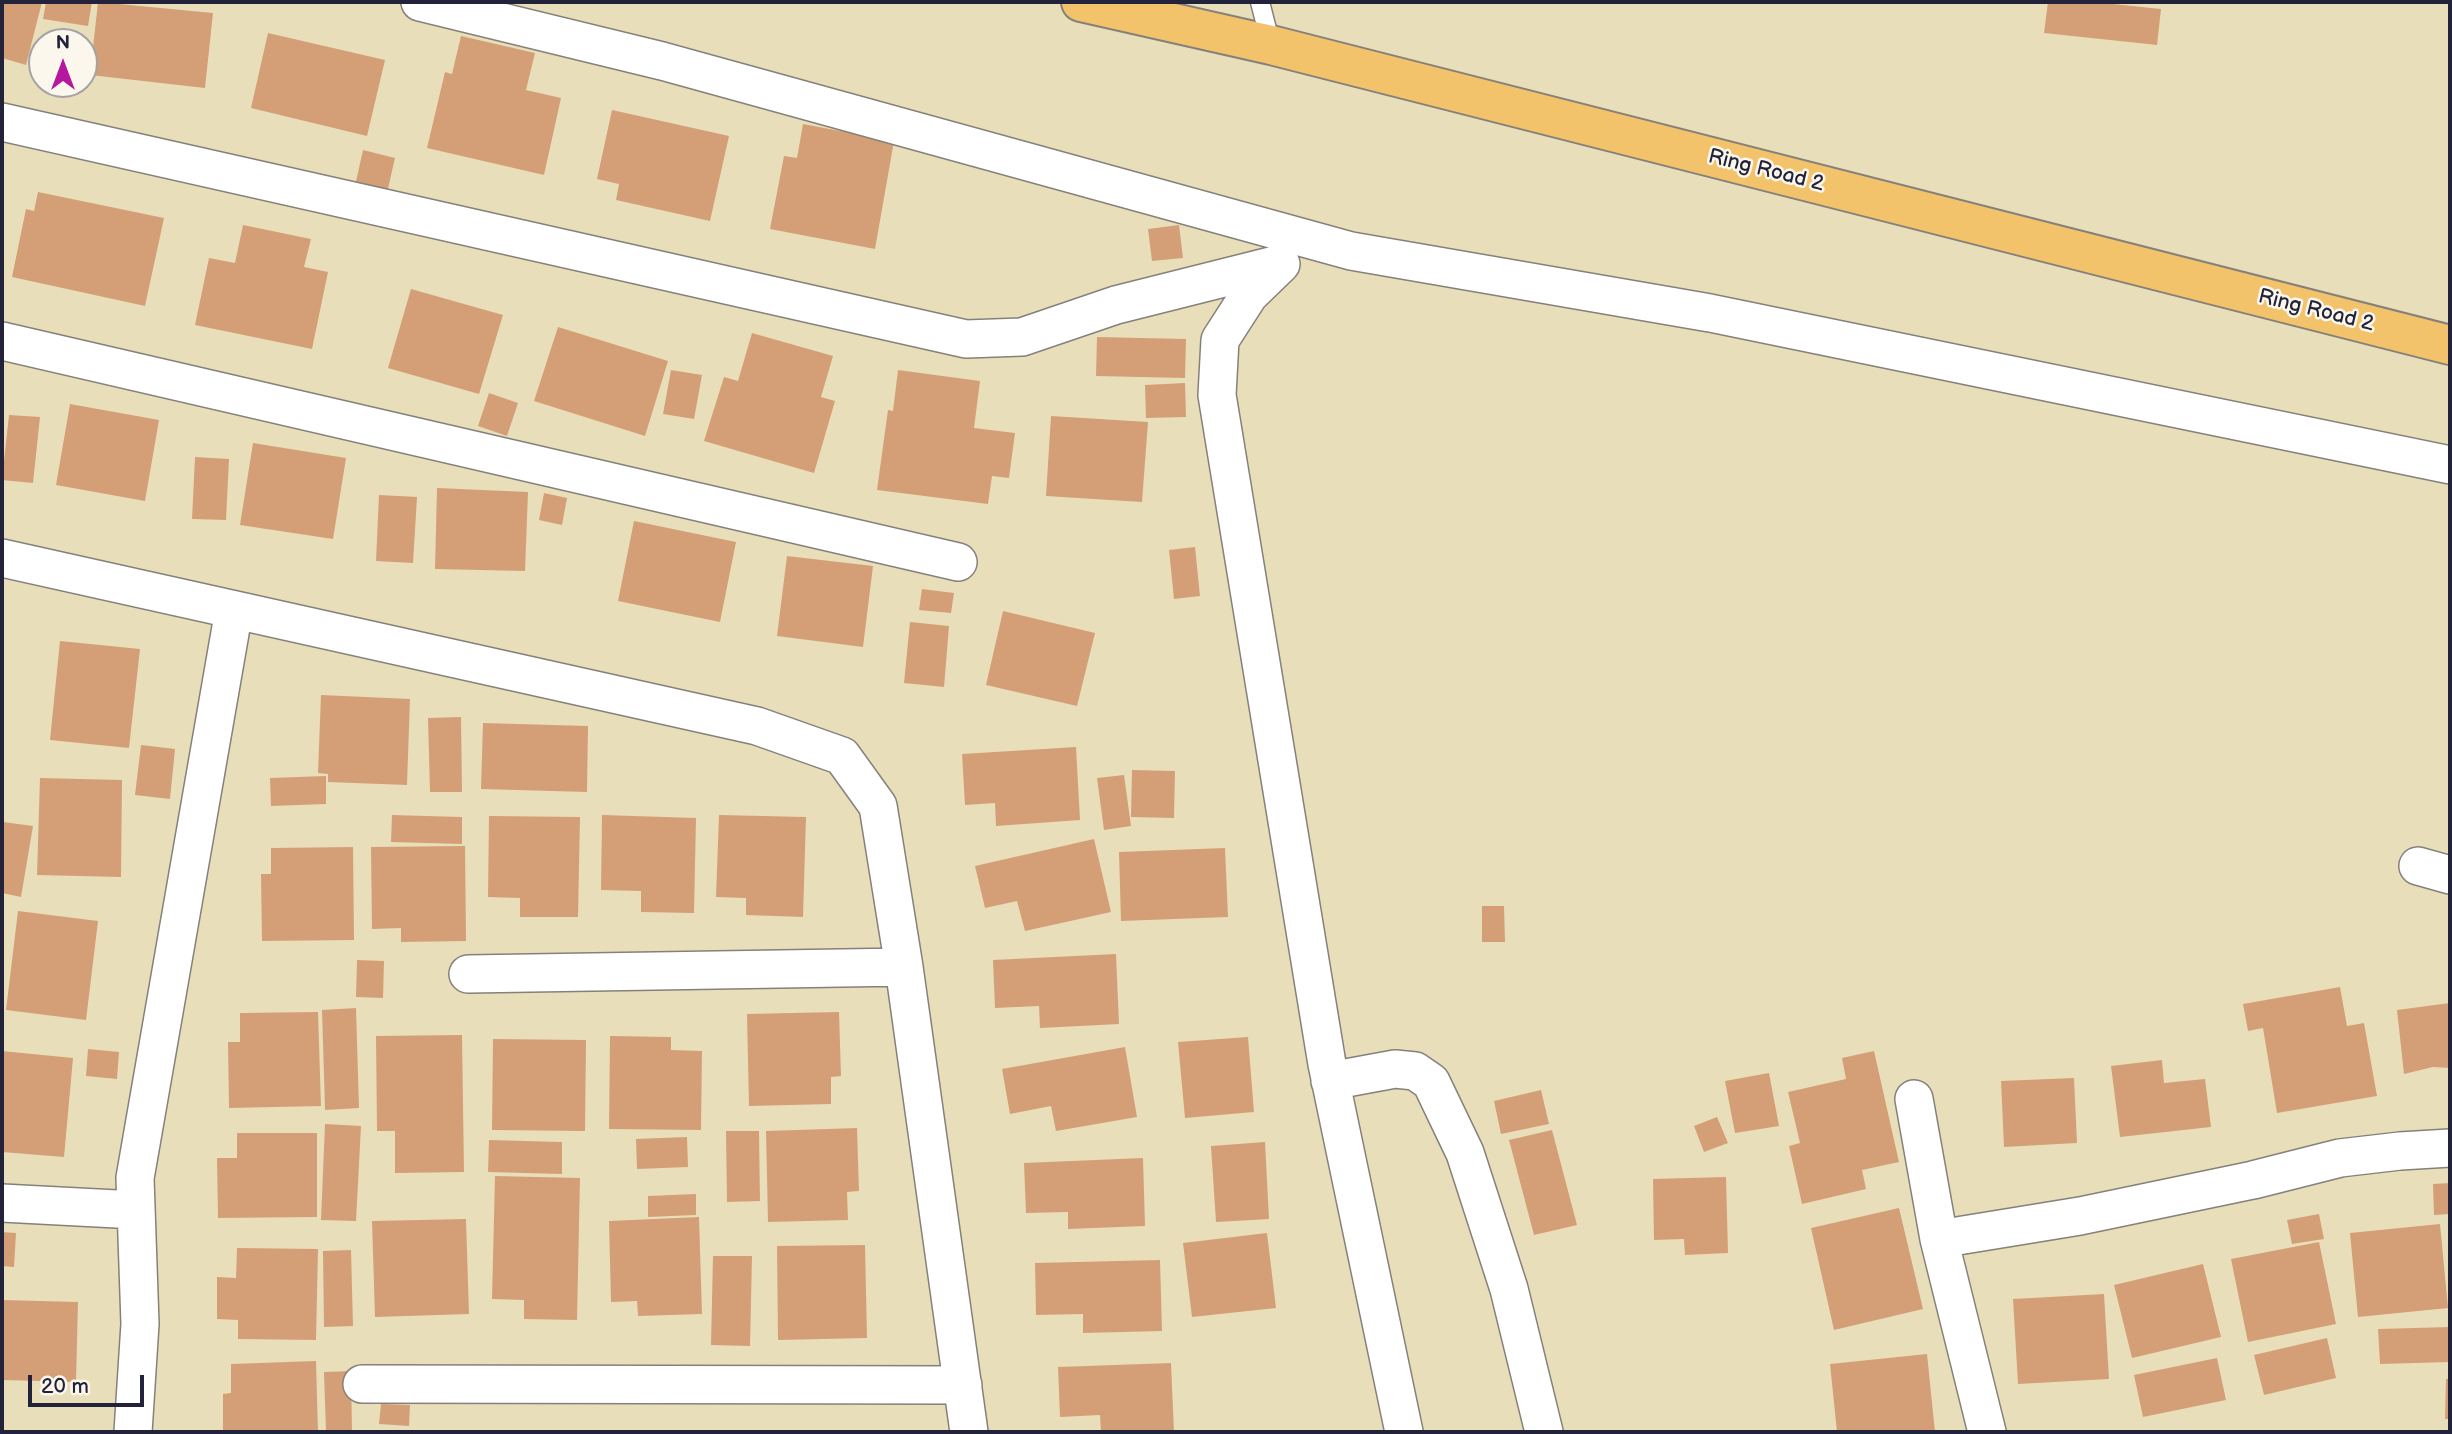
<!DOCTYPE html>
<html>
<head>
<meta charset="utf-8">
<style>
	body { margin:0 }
	#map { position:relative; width:2452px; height:1434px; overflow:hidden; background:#e8dfba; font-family:"Balsamiq Sans",sans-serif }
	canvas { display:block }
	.frame { position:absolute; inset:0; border:4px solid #22223b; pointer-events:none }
	.north { position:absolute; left:28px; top:28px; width:70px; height:70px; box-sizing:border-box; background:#fbf7ec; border:2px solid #a4a2a5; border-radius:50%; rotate:0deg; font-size:19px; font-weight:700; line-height:28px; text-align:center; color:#22223b }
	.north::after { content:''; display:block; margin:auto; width:24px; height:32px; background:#b5179e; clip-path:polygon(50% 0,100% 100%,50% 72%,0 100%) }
	.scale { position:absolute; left:28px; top:1375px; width:116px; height:32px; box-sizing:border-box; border:4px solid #22223b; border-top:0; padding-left:9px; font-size:21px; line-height:24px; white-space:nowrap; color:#22223b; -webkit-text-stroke:5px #fbf7ec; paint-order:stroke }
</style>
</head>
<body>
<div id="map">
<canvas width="2452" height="1434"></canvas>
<div class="frame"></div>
<div class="north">N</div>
<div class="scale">20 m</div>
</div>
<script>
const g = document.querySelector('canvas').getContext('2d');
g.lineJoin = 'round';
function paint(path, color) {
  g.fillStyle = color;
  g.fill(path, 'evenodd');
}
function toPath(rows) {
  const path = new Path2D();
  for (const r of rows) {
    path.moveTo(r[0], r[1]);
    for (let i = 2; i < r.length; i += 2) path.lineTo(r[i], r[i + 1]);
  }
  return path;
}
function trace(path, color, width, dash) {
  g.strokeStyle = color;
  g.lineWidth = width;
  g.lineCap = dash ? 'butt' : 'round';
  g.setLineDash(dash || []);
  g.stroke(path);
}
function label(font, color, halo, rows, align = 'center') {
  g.font = font + ' "Balsamiq Sans",sans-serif';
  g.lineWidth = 5;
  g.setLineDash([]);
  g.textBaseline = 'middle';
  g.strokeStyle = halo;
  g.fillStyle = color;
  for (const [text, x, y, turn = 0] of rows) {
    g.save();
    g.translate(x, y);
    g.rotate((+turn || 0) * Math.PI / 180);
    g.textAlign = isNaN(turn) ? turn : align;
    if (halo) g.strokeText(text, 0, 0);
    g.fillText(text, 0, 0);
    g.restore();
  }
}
paint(toPath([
	[2,2,42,2,26,65,2,58],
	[46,2,92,2,88,26,43,19],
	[98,2,213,13,205,88,90,75],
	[2048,2,2094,2,2161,9,2157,45,2044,33],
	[268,33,385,60,367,136,251,108],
	[461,36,535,53,526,90,561,98,544,175,427,148,445,72,452,74],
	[612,110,729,136,710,221,616,200,619,184,597,179],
	[803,124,894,141,875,249,770,229,784,156,797,158],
	[363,150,395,158,387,193,355,186],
	[38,192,164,218,145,306,12,277,26,209,34,211],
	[243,225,311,239,304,267,328,272,312,349,195,325,209,258,235,263],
	[1179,225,1183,258,1152,261,1148,229],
	[411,289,503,315,479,394,388,368],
	[558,327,668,361,645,436,534,401],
	[752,333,833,356,821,397,835,401,814,473,704,441,724,377,738,381],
	[1097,337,1186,339,1185,378,1096,376],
	[671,370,702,375,694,419,663,414],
	[898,370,980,381,974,428,1015,433,1009,478,992,476,988,504,877,490,888,410,893,411],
	[1185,383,1186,417,1146,418,1145,385],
	[489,393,518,403,507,436,478,426],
	[70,404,159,420,145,501,56,485],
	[9,415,40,417,33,483,2,480],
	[1051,416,1148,422,1142,502,1046,496],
	[253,443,346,458,333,539,240,525],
	[195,457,229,459,226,520,192,519],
	[437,488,528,492,525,571,435,569],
	[544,493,567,498,562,525,539,520],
	[379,495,417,497,413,563,376,561],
	[634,521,736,542,720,622,618,601],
	[1195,547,1200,596,1174,599,1169,550],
	[787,556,873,566,863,647,777,636],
	[922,589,954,593,951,613,919,610],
	[1003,611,1095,633,1077,706,986,685],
	[910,622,949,626,944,687,904,683],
	[60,641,140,649,129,748,50,740],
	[321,695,410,699,407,785,328,782,328,774,318,773],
	[461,717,462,792,430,792,428,718],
	[483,723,588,726,587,792,481,789],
	[141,745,175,749,170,799,135,795],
	[1076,747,1080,820,996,826,995,803,965,805,962,754],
	[1132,770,1175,771,1174,818,1131,817],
	[1124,775,1131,826,1104,830,1097,778],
	[326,776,326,804,271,806,270,778],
	[40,778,122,780,121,877,37,875],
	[392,815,462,817,462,844,391,842],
	[602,815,696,818,694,913,641,912,641,891,601,890],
	[719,815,806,817,803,917,746,915,746,898,716,897],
	[489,816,580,817,578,917,520,917,520,898,488,897],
	[3,822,33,826,21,897,2,893],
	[1094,839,1111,912,1025,931,1017,901,985,908,975,866],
	[465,846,466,941,401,942,401,928,372,929,371,847],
	[353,847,354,940,262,941,261,874,271,874,271,848],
	[1225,848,1228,917,1121,921,1119,852],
	[1482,906,1504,906,1505,942,1482,942],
	[18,911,98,921,86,1020,6,1010],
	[1116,954,1119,1024,1040,1028,1039,1006,995,1008,993,960],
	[357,960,384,961,383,998,356,997],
	[2340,987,2347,1026,2364,1023,2377,1096,2277,1113,2263,1028,2248,1031,2243,1004],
	[2450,1003,2450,1068,2433,1067,2404,1074,2397,1010],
	[356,1008,359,1108,325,1110,322,1010],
	[318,1012,321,1106,229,1108,228,1042,240,1042,240,1013],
	[839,1012,841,1076,831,1077,831,1104,749,1106,747,1014],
	[462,1035,464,1172,395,1173,395,1131,377,1131,376,1036],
	[610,1036,671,1037,671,1050,702,1051,701,1130,609,1129],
	[1248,1037,1254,1112,1185,1118,1178,1042],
	[493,1039,586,1040,585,1131,492,1130],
	[1125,1047,1137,1117,1056,1131,1051,1106,1010,1114,1002,1069],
	[88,1049,119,1052,117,1079,86,1076],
	[2,1051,73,1058,64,1157,2,1152],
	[1874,1051,1899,1162,1862,1170,1866,1189,1802,1204,1789,1146,1800,1143,1788,1092,1846,1079,1842,1058],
	[2162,1060,2164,1083,2205,1079,2211,1127,2120,1137,2111,1066],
	[1769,1073,1779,1126,1735,1133,1725,1081],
	[2074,1078,2077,1143,2004,1147,2001,1081],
	[1541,1090,1549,1124,1501,1134,1494,1101],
	[1717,1117,1728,1143,1704,1152,1694,1126],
	[325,1124,361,1126,356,1221,321,1220],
	[857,1128,859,1191,847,1192,848,1220,768,1222,766,1131],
	[1552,1130,1577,1225,1534,1235,1509,1140],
	[726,1131,759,1131,760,1201,727,1202],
	[237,1133,317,1133,317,1217,218,1218,217,1158,237,1158],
	[687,1137,688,1167,637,1169,636,1139],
	[489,1140,562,1142,562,1174,488,1172],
	[1265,1142,1269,1219,1216,1222,1211,1146],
	[1143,1158,1145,1226,1068,1229,1068,1212,1026,1213,1024,1163],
	[495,1176,580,1178,577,1320,524,1319,524,1300,492,1299],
	[1726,1177,1728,1253,1685,1255,1684,1239,1654,1240,1653,1179],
	[2450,1183,2450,1214,2434,1215,2433,1184],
	[696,1194,696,1215,648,1217,648,1196],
	[1899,1208,1923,1309,1834,1330,1811,1228],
	[2319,1214,2324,1239,2292,1244,2287,1220],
	[699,1217,702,1314,638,1316,637,1301,611,1302,609,1221],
	[466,1219,469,1314,375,1317,372,1221],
	[2440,1224,2448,1308,2358,1317,2350,1233],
	[2,1232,16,1233,14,1267,2,1266],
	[1267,1233,1276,1308,1192,1317,1183,1243],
	[2319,1242,2336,1324,2248,1342,2231,1259],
	[865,1245,867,1338,778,1340,777,1246],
	[237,1248,318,1249,316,1340,238,1339,238,1320,217,1319,217,1277,236,1278],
	[351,1250,353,1326,324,1327,323,1251],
	[713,1256,752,1256,750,1346,711,1345],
	[1160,1260,1162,1331,1083,1333,1083,1314,1036,1315,1035,1263],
	[2203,1264,2221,1337,2132,1358,2114,1285],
	[2104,1294,2109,1379,2018,1384,2013,1299],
	[2,1300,78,1302,76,1382,2,1380],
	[2450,1327,2450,1362,2380,1364,2378,1329],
	[2327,1338,2336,1378,2264,1395,2254,1355],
	[1927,1354,1935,1432,1837,1432,1830,1364],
	[2217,1358,2226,1400,2143,1417,2134,1375],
	[316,1361,318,1432,223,1432,223,1394,231,1393,231,1364],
	[1171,1363,1174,1432,1101,1432,1100,1415,1060,1417,1058,1367],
	[351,1371,352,1432,326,1432,324,1372],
	[2446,1379,2450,1379,2450,1419,2445,1419],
	[381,1404,410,1405,409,1426,379,1424]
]), '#d49f76');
const service = toPath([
	[1260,2,1271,45]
]);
const minor = toPath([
	[420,2,662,61,1351,251,1710,313,2450,465],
	[2,122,966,339,1022,337,1116,305,1279,264],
	[1281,264,1249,295,1220,340,1217,395,1327,1064,1404,1432],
	[2,341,958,562],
	[2,558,757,726,842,756,878,806,904,967,969,1432],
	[2418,866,2450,875],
	[468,974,904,967],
	[1330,1081,1395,1069,1415,1071,1431,1082,1465,1153,1509,1289,1544,1432],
	[1914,1099,1939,1239,1987,1432],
	[2,1203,136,1210],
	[1939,1239,2080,1216,2253,1180,2340,1158,2400,1151,2450,1148],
	[362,1384,963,1385],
	[133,1432,140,1324,135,1178,234,610]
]);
const primary = toPath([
	[1081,2,1271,45,2450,345]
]);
trace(service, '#85807a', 21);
trace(minor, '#85807a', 40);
trace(primary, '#85807a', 42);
trace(service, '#fff', 18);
trace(minor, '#fff', 37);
trace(primary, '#f2c36a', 38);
label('21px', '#22223b', '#fbf7ec', [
	["Ring Road 2",1766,171,14],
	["Ring Road 2",2316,311,14]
]);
</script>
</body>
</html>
